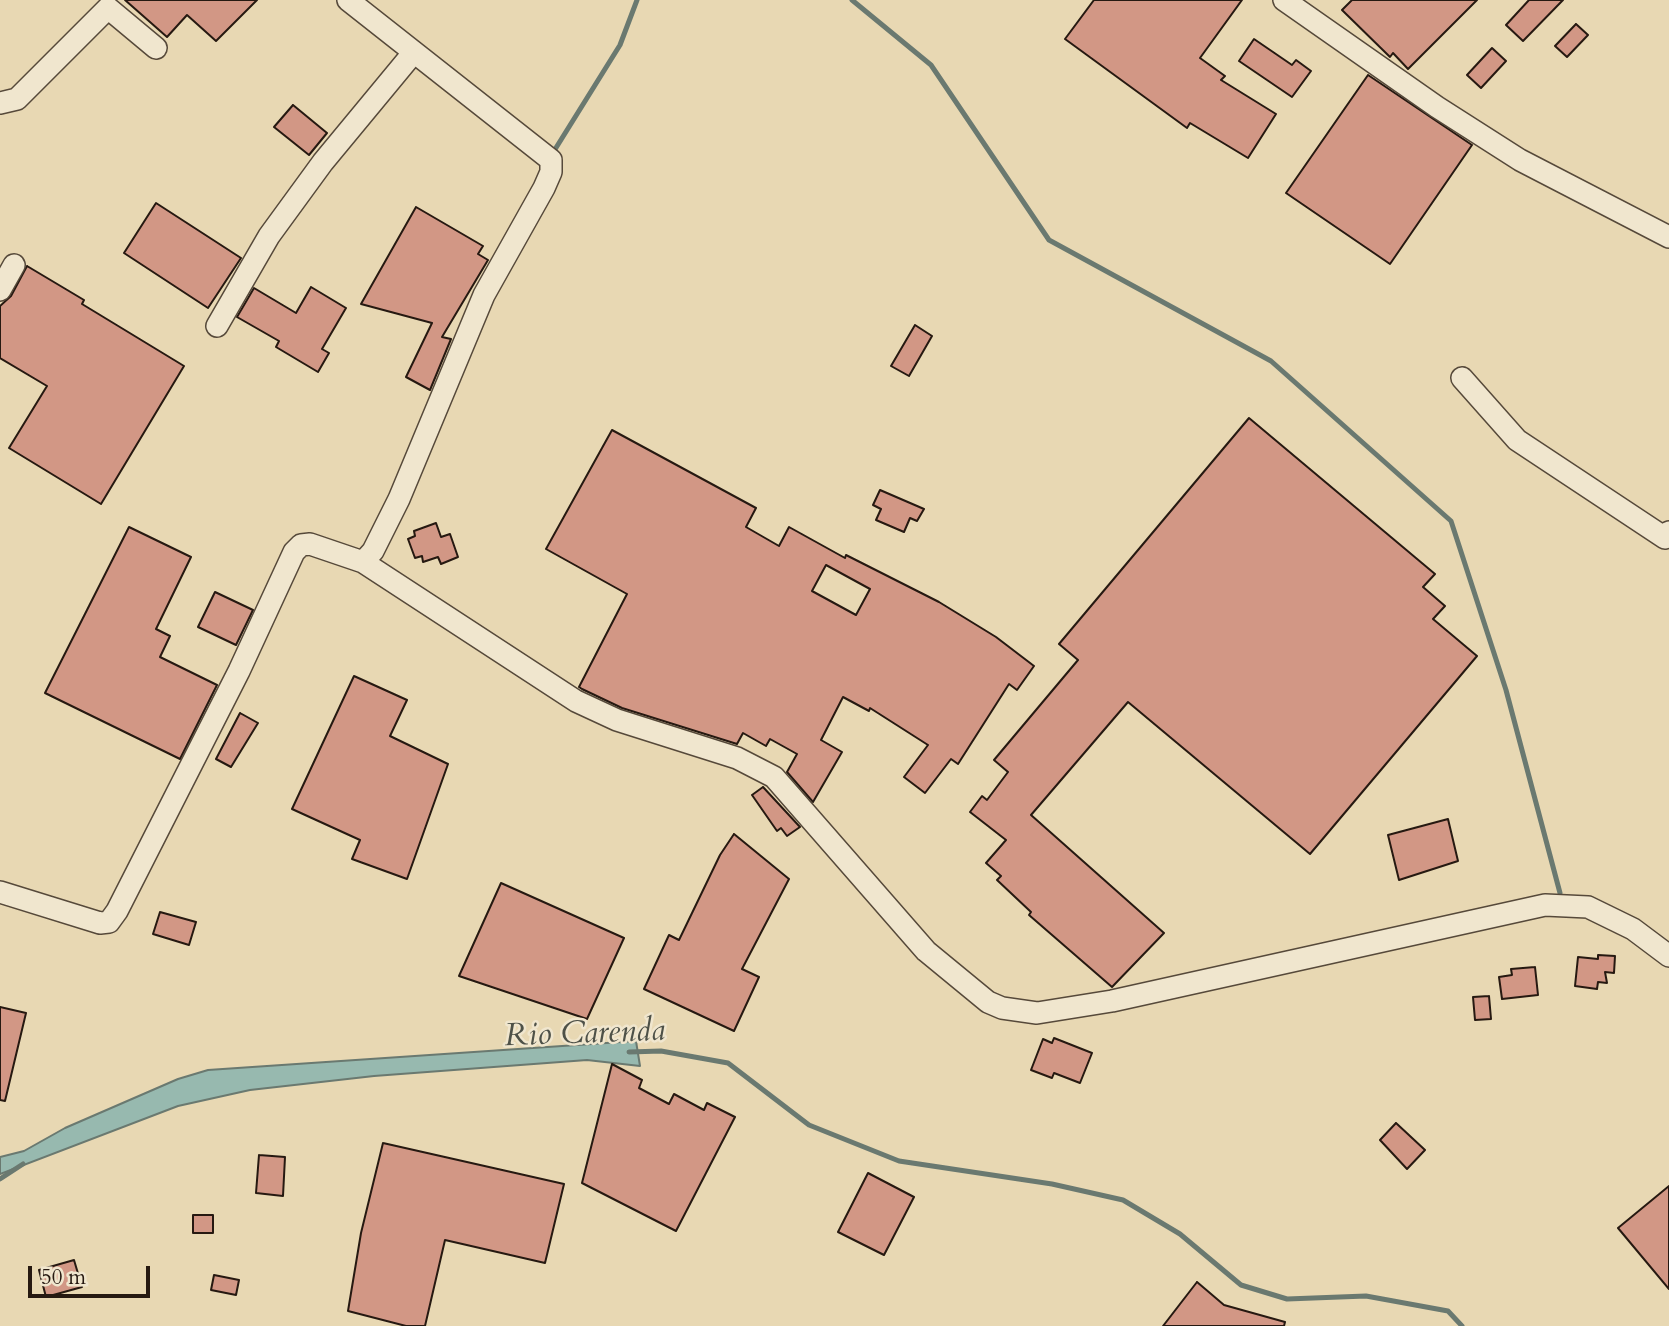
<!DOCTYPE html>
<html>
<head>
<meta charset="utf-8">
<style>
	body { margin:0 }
	#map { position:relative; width:1669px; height:1326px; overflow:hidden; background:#e8d8b3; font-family:Cardo,serif }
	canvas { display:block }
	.scale { position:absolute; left:28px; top:1266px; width:122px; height:32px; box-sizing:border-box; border:4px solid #261911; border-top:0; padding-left:9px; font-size:21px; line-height:24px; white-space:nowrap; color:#261911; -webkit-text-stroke:5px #f0e6ce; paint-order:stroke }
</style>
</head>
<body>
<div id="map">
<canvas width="1669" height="1326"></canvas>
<div class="scale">50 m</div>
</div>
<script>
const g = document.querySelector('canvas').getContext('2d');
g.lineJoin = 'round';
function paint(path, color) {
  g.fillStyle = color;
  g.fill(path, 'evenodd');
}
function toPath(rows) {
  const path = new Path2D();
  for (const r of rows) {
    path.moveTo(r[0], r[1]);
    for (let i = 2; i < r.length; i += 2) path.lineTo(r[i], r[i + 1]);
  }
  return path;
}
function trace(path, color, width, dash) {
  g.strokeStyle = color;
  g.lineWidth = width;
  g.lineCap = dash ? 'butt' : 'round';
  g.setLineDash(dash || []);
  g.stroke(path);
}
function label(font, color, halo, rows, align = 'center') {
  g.font = font + ' Cardo,serif';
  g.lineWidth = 5;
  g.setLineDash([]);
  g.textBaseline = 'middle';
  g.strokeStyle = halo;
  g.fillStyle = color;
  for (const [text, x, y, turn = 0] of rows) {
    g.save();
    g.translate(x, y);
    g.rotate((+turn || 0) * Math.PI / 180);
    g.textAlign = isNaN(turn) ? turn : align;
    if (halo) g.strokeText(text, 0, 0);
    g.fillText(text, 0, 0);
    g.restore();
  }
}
const water = toPath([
	[636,1041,640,1066,587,1060,374,1076,250,1090,178,1106,0,1174,0,1157,24,1151,65,1128,178,1079,208,1070,636,1041]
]);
paint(water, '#97b9af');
trace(water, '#6a7970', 2);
trace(toPath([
	[852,0,931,65,1049,240,1271,361,1451,521,1506,690,1560,893],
	[554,151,620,45,637,0],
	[629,1052,661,1051,728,1063,809,1125,899,1161,1052,1184,1123,1200,1180,1234,1241,1285,1287,1299,1366,1296,1448,1311,1462,1326],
	[0,1179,23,1164]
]), '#6a7970', 5);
const building = toPath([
	[125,0,257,0,216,41,187,15,167,37,125,0],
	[1094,0,1242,0,1200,58,1225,76,1221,80,1276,114,1248,158,1190,123,1187,128,1065,39,1094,0],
	[1352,0,1477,0,1408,69,1393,53,1390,57,1342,10,1352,0],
	[1529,0,1563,0,1523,41,1506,25,1529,0],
	[1576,24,1588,35,1567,57,1555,46,1576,24],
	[1254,39,1292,65,1296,60,1311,71,1292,97,1239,61,1254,39],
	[1492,48,1506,61,1481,88,1467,75,1492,48],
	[1368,75,1472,145,1390,264,1286,193,1368,75],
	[293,105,327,133,309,155,274,127,293,105],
	[156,203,241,258,208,308,124,253,156,203],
	[416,207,483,246,478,254,488,260,442,337,451,339,430,390,406,377,432,323,361,304,416,207],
	[27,266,84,300,82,304,184,366,101,504,9,448,47,386,0,358,0,306,11,296,27,266],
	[311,287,346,308,322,349,329,353,318,372,276,347,279,341,237,317,254,288,296,313,311,287],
	[915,325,932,336,909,376,891,366,915,325],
	[1249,418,1435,574,1423,587,1445,606,1433,619,1477,656,1310,854,1128,702,1031,815,1164,933,1112,987,1029,915,1031,912,997,880,1001,876,986,863,1006,840,970,812,982,796,987,800,1008,772,994,760,1078,660,1059,644,1249,418],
	[612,430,756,508,746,527,779,546,789,527,845,558,846,555,939,602,996,637,1034,666,1017,690,1009,684,958,764,951,759,925,793,904,777,928,745,870,708,869,711,843,697,821,740,842,752,813,802,787,772,797,754,770,739,766,746,743,733,737,744,622,708,582,689,579,687,627,594,546,549,612,430],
	[826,565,870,589,856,615,812,591,826,565],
	[880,490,924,509,917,521,910,518,904,532,876,520,881,509,873,505,880,490],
	[436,523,441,537,450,534,458,557,441,564,438,557,423,562,422,556,415,558,408,539,415,536,414,531,436,523],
	[129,527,191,557,156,629,170,636,160,657,217,685,180,759,45,693,129,527],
	[215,592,253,610,236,645,198,627,215,592],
	[354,676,407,700,390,736,448,764,407,879,352,859,360,840,292,809,354,676],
	[240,713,258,723,231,767,216,759,240,713],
	[763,787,800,827,787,836,781,828,777,831,752,795,763,787],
	[1448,819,1458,861,1399,880,1388,835,1448,819],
	[734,834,789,879,742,969,759,977,734,1031,644,989,669,935,679,940,720,855,734,834],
	[501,883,624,938,587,1019,459,976,501,883],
	[160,912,196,922,189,945,153,934,160,912],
	[1598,955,1615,956,1614,973,1605,972,1607,983,1598,982,1597,989,1575,986,1578,957,1598,959,1598,955],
	[1535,967,1538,995,1502,999,1499,977,1512,975,1511,969,1535,967],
	[1489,996,1491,1019,1475,1020,1473,997,1489,996],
	[0,1007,26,1013,5,1101,0,1100,0,1007],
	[1054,1038,1092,1053,1080,1083,1054,1073,1052,1078,1031,1070,1043,1039,1052,1043,1054,1038],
	[612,1064,642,1080,639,1088,669,1104,674,1094,704,1110,707,1103,735,1117,676,1231,582,1183,612,1064],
	[1396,1123,1425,1150,1407,1169,1380,1140,1396,1123],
	[383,1143,564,1184,545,1263,445,1240,425,1326,406,1326,348,1311,361,1233,383,1143],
	[259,1155,285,1157,283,1196,256,1193,259,1155],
	[868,1173,914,1197,884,1255,838,1232,868,1173],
	[1669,1186,1669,1289,1618,1228,1669,1186],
	[193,1215,213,1215,213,1233,193,1233,193,1215],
	[74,1260,82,1287,46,1297,39,1270,74,1260],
	[214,1275,239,1280,236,1295,211,1290,214,1275],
	[1197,1282,1224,1305,1285,1322,1284,1326,1163,1326,1197,1282]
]);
paint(building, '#d29785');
trace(building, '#261911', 2);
const minor = toPath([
	[1284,0,1437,107,1520,160,1669,237],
	[0,103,17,99,108,8,156,48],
	[0,290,14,265],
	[217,326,269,236,323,162,414,52],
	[1462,378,1517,440,1665,538,1669,532],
	[363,562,576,701,617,720,737,758,774,777,926,951,988,1002,1002,1008,1037,1013,1112,1001,1545,905,1588,907,1633,929,1669,956],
	[0,892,100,923,109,922,117,911,239,671,294,552,301,545,310,544,363,562,373,551,399,499,484,295,544,188,551,172,551,160,348,0]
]);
trace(minor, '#56493a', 24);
trace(minor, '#f0e6ce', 21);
label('italic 32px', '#4e5148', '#f0e6ce', [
	["Rio Carenda",585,1035,-2]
]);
</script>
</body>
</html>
